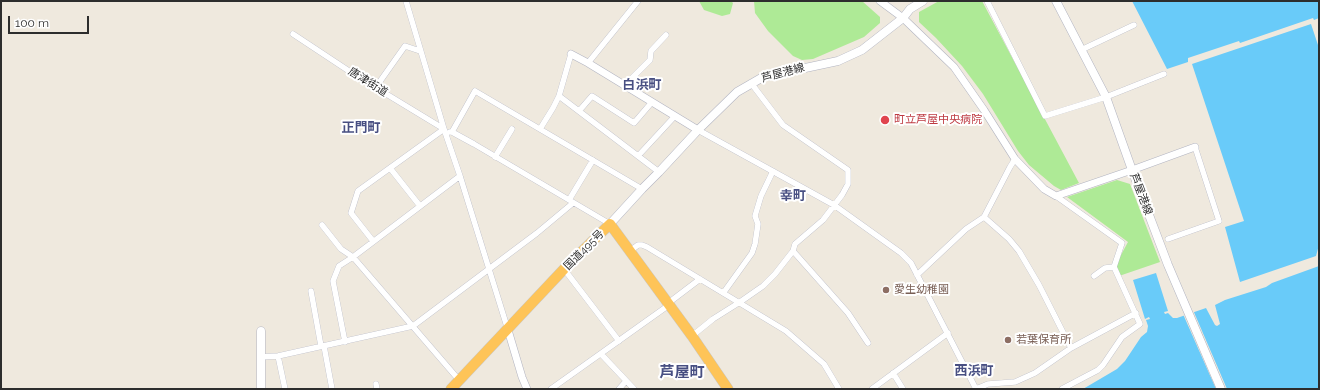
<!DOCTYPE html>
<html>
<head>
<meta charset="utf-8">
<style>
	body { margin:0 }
	#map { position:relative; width:1320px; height:390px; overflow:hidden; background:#efe9de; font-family:Raleway,sans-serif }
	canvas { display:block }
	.frame { position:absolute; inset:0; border:2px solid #2d2d2d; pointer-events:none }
	.scale { position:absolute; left:8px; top:16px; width:81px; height:18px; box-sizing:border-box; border:2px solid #2d2d2d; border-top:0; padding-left:5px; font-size:12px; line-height:14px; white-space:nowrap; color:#2d2d2d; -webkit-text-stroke:3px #fff; paint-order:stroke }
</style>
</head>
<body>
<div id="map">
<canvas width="1320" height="390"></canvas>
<div class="frame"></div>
<div class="scale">100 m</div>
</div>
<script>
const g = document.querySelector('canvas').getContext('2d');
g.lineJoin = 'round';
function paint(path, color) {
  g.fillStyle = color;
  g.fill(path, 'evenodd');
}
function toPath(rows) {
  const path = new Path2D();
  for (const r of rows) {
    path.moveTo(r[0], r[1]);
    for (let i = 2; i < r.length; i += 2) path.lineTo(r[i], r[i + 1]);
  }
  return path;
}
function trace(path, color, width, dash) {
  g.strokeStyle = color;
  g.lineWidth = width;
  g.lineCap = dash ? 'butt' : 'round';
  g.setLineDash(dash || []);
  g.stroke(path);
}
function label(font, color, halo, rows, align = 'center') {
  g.font = font + ' Raleway,"Noto Sans JP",sans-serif';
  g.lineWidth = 4;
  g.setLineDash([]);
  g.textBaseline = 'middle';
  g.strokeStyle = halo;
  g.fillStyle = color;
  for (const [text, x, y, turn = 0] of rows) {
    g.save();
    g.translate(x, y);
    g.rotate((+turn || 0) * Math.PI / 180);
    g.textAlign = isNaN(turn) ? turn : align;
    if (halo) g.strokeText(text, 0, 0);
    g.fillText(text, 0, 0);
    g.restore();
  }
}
paint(toPath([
	[699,1,731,1,733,3,730,14,722,16,704,10],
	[754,1,862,1,880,17,880,23,864,37,813,59,802,60,793,56,768,31,755,13],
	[939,1,982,1,1079,183,1061,190,1054,186,1029,165,1018,151,983,94,962,66,936,38,919,22,919,12],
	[1117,180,1130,184,1160,262,1119,276,1115,266,1128,242,1067,197]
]), '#aeea96');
paint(toPath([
	[1132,1,1319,1,1319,18,1314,20,1313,18,1240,43,1239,41,1188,58,1188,62,1167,69],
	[1311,24,1319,48,1319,245,1316,256,1240,282,1225,227,1244,221,1192,64],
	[1319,266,1319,389,1083,389,1117,369,1125,361,1141,337,1147,332,1148,326,1146,320,1150,319,1149,317,1145,319,1133,280,1156,273,1168,311,1164,312,1165,314,1168,313,1173,318,1177,318,1206,308,1215,325,1217,326,1220,324,1215,305,1225,300,1266,287,1272,283]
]), '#69cbf9');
paint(toPath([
	[1193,310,1227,389,1216,389,1183,314]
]), '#efe9de');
const minor = toPath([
	[406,1,444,129,460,176,508,330],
	[987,1,1045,116,1106,97,1164,74],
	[293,34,355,75,444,129],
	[1081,50,1134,25],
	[588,63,638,1],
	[624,86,650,60,651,51,666,35],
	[376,87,405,46,420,51],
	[559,96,659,172],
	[579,111,592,96,634,123,652,102],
	[540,129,553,108,559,96,571,54],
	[698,130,834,205,901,253,911,263,976,389],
	[450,132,452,132,474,144,610,224],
	[452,132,475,91,642,189],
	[638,156,675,116],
	[495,157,512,129],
	[390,168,420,206],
	[1056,196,1122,243,1114,267,1105,268,1094,276],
	[569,200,593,160],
	[984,217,1009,239,1019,251,1039,285,1071,348],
	[322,225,341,249,353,257,459,380],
	[1168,239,1219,221,1195,147],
	[373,241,351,213,358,191,444,129],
	[630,251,638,245,642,245,647,247,786,331,824,364,839,389],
	[793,251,848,313,868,343],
	[564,269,619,341],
	[917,275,966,229,984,217,1010,167,1015,159],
	[311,291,321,346],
	[724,292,752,253,755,244,758,224,755,216,761,196,773,171],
	[692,336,713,319,740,302,763,286,775,274,793,251,795,244,823,220,842,195,848,184,848,170,783,125,751,83],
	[345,342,333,281,339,266,353,257,460,176],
	[324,346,332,389],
	[601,354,634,389],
	[278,356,285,389],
	[260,357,278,356,413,326,537,233,573,203],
	[893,373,903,389],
	[376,384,377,389],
	[551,389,669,305,671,301,700,279],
	[619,389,626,381],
	[872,389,948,333],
	[976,389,988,384,1015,382,1035,373,1071,348,1136,313],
	[1062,389,1098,370,1103,365,1122,337,1140,324,1114,267]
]);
const tertiary = toPath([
	[880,1,903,18,954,67,984,110,1015,159,1044,189,1056,196,1132,170,1195,147],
	[571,54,588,63,698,130],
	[508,330,522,377,527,389]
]);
const secondary = toPath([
	[1056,1,1106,97,1132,170,1168,265,1221,389],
	[610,224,642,189,659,172,698,130,737,92,763,77,838,61,862,50,903,18,910,9,923,1],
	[261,389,261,331]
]);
const trunk = toPath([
	[451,389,564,269,610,224,692,336,728,389]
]);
trace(minor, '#b2b4c1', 6);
trace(tertiary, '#b2b4c1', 8);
trace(secondary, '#b2b4c1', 9);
trace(trunk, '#c8c8c8', 11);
trace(minor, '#fff', 5.5);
trace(tertiary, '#fff', 7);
trace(secondary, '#fff', 8);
trace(trunk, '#fec458', 10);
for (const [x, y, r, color] of [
	[885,120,5,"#e0444e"],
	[886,290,4,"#8d6e63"],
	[1008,340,4,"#8d6e63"]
]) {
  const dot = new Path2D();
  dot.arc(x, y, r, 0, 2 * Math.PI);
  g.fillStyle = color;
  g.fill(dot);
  trace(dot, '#fff', 1.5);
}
label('11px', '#2d2d2d', '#fff', [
	["芦屋港線",783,73,-15],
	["唐津街道",368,82,32],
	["芦屋港線",1141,194,69],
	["国道495号",584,250,-45]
]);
label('11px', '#be3a42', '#fff', [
	["町立芦屋中央病院",894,120]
], 'left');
label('11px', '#785e54', '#fff', [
	["愛生幼稚園",894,290],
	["若葉保育所",1016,340]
], 'left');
label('bold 13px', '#484f82', '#fff', [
	["白浜町",642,85],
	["正門町",361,128],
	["幸町",793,196],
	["西浜町",974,371]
]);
label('bold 15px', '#484f82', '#fff', [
	["芦屋町",682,372]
]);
</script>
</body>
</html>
